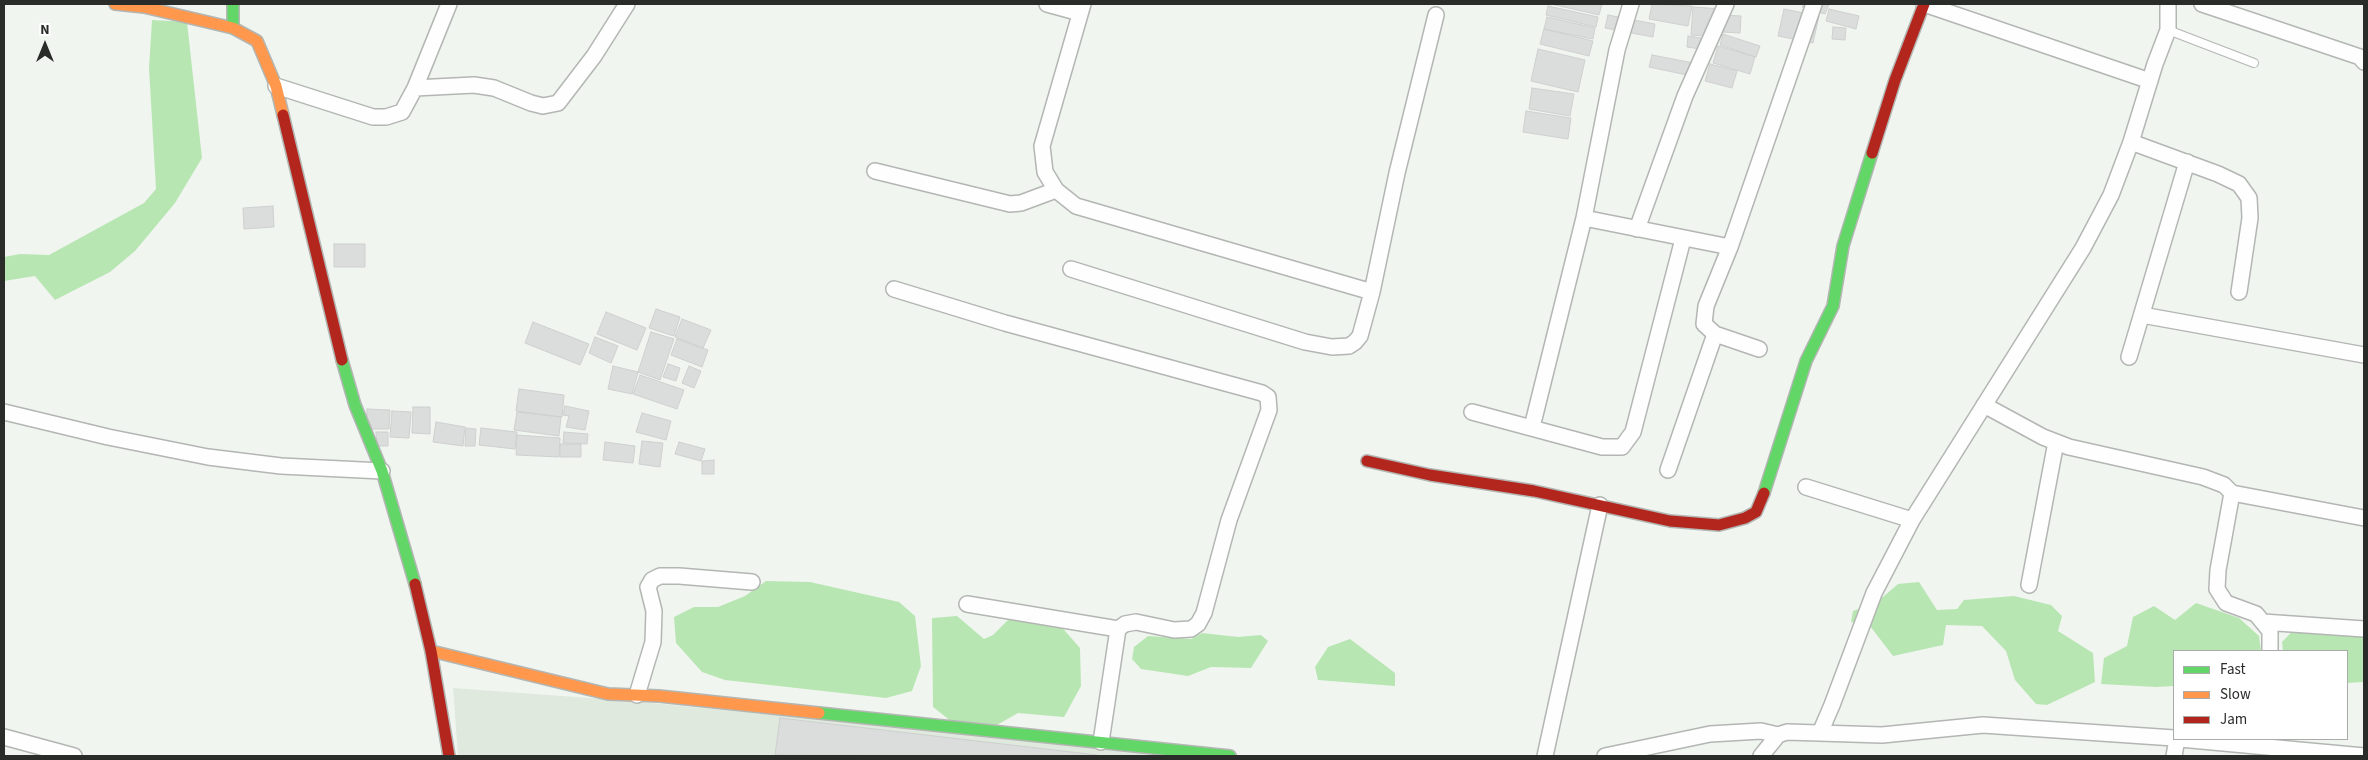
<!DOCTYPE html>
<html>
<head>
<meta charset="utf-8">
<style>
	body { margin:0 }
	#map { position:relative; width:2368px; height:760px; overflow:hidden; background:#f0f5f0; font-family:"Source Sans 3",sans-serif }
	canvas { display:block }
	.frame { position:absolute; inset:0; border:5px solid #292c29; pointer-events:none }
	.legend { position:absolute; left:2173px; top:650px; width:175px; height:90px; box-sizing:border-box; background:#fff; border:1px solid #a9aba9; margin:0; padding:6px 9px; list-style:none; font-size:15px; color:#292c29 }
	.legend li { display:flex; align-items:center; gap:10px; height:25px }
	.legend b { width:25px; border:1px solid #a9aba9 }
	.north { position:absolute; left:20px; top:20px; width:50px; height:50px; -webkit-text-stroke:4px #fff; paint-order:stroke; rotate:0deg; font-size:14px; font-weight:700; line-height:20px; text-align:center; color:#292c29 }
	.north::after { content:''; display:block; margin:auto; width:18px; height:22px; background:#292c29; clip-path:polygon(50% 0,100% 100%,50% 72%,0 100%) }
</style>
</head>
<body>
<div id="map">
<canvas width="2368" height="760"></canvas>
<div class="frame"></div>
<ul class="legend">
<li><b style="height:6px;background:#63d668"></b>Fast</li>
<li><b style="height:6px;background:#ff974d"></b>Slow</li>
<li><b style="height:6px;background:#b3261e"></b>Jam</li>
</ul>
<div class="north">N</div>
</div>
<script>
const g = document.querySelector('canvas').getContext('2d');
g.lineJoin = 'round';
function paint(path, color) {
  g.fillStyle = color;
  g.fill(path, 'evenodd');
}
function toPath(rows) {
  const path = new Path2D();
  for (const r of rows) {
    path.moveTo(r[0], r[1]);
    for (let i = 2; i < r.length; i += 2) path.lineTo(r[i], r[i + 1]);
  }
  return path;
}
function trace(path, color, width, dash) {
  g.strokeStyle = color;
  g.lineWidth = width;
  g.lineCap = dash ? 'butt' : 'round';
  g.setLineDash(dash || []);
  g.stroke(path);
}
paint(toPath([
	[453,688,630,701,1196,756,458,756]
]), '#dfe9de');
paint(toPath([
	[152,20,187,22,202,158,175,203,135,251,110,272,55,300,35,276,4,281,4,257,20,254,49,255,144,203,156,189,149,68],
	[766,581,810,582,899,602,915,616,921,666,912,691,886,698,725,680,702,672,676,643,674,617,694,607,718,607,745,596],
	[1919,582,1937,610,1957,609,1964,600,2014,596,2051,605,2062,616,2058,631,2093,653,2095,682,2047,705,2036,704,2015,680,2006,651,1982,626,1946,625,1943,645,1893,656,1870,626,1851,622,1853,611,1877,602,1898,584],
	[2196,603,2239,618,2259,636,2261,651,2174,651,2174,686,2156,687,2101,684,2104,658,2127,646,2133,617,2154,606,2175,620],
	[957,616,984,639,993,635,1011,617,1058,623,1080,648,1081,686,1064,717,1018,713,997,725,952,722,933,707,932,618],
	[2305,618,2364,638,2364,682,2347,683,2347,651,2283,651,2282,642],
	[1202,633,1238,637,1261,635,1268,641,1251,668,1211,667,1188,676,1141,669,1132,659,1134,647,1148,636,1191,639],
	[1350,639,1395,673,1395,686,1318,680,1315,667,1328,647]
]), '#b8e6b2');
const building = toPath([
	[1551,4,1602,4,1599,15,1551,4],
	[1652,4,1692,6,1688,26,1649,19,1652,4],
	[1804,4,1829,4,1825,14,1802,7,1804,4],
	[1548,6,1598,17,1596,27,1546,15,1548,6],
	[1693,7,1723,9,1721,37,1691,35,1693,7],
	[1784,9,1819,16,1813,43,1778,36,1784,9],
	[1829,9,1859,16,1856,29,1826,21,1829,9],
	[1608,15,1655,24,1653,37,1605,28,1608,15],
	[1724,15,1741,16,1740,33,1723,32,1724,15],
	[1547,17,1595,28,1593,39,1544,29,1547,17],
	[1833,27,1846,28,1845,40,1832,39,1833,27],
	[1544,29,1593,41,1589,56,1540,44,1544,29],
	[1723,34,1760,46,1756,57,1720,45,1723,34],
	[1688,36,1715,40,1713,51,1687,47,1688,36],
	[1718,46,1755,57,1750,74,1713,63,1718,46],
	[1538,49,1585,60,1578,92,1531,81,1538,49],
	[1652,55,1704,65,1701,78,1649,67,1652,55],
	[1710,64,1737,71,1732,88,1705,81,1710,64],
	[1532,88,1574,94,1570,116,1529,109,1532,88],
	[1526,111,1571,118,1568,139,1523,132,1526,111],
	[273,206,274,227,244,229,243,208,273,206],
	[334,244,365,244,365,267,334,267,334,244],
	[656,309,680,317,674,336,649,328,656,309],
	[606,312,646,328,637,350,597,334,606,312],
	[682,319,711,330,703,348,675,337,682,319],
	[533,322,589,344,580,365,525,343,533,322],
	[651,332,674,339,660,380,638,372,651,332],
	[595,337,618,346,611,363,589,353,595,337],
	[677,339,708,350,702,367,671,355,677,339],
	[668,364,680,368,676,381,663,377,668,364],
	[613,366,638,372,632,394,608,389,613,366],
	[689,366,701,371,694,388,682,383,689,366],
	[640,375,684,390,677,409,633,394,640,375],
	[519,389,564,395,562,417,516,411,519,389],
	[565,406,589,411,585,430,566,427,569,416,563,415,565,406],
	[413,407,430,407,430,434,412,433,413,407],
	[367,409,390,410,389,429,366,429,367,409],
	[392,411,411,412,409,438,390,437,392,411],
	[517,412,561,417,559,436,514,430,517,412],
	[642,413,671,421,666,440,636,432,642,413],
	[436,422,465,427,463,446,433,442,436,422],
	[466,428,476,429,475,446,465,446,466,428],
	[481,428,517,432,515,449,479,445,481,428],
	[376,432,388,432,388,446,377,446,376,432],
	[564,432,588,434,587,444,563,443,564,432],
	[517,435,560,438,559,457,516,455,517,435],
	[642,441,663,443,660,467,639,464,642,441],
	[605,442,635,446,633,463,603,460,605,442],
	[679,442,705,449,701,461,675,454,679,442],
	[560,444,581,444,581,457,560,457,560,444],
	[714,460,714,474,702,474,702,461,714,460],
	[780,718,1097,755,1096,756,775,755,780,718]
]);
paint(building, '#dbdddd');
trace(building, '#cdd0cf', 1);
const lane = toPath([
	[2168,30,2254,63]
]);
const street = toPath([
	[1047,4,1080,13],
	[1083,4,1042,146,1045,172,1056,190,1076,206,1372,292],
	[1924,4,2150,81],
	[2202,4,2360,57,2364,62],
	[276,86,373,117,386,117,402,112,415,88,449,4],
	[415,88,474,85,494,88,531,103,543,106,558,103,594,56,627,4],
	[2131,142,2218,174,2239,184,2249,198,2250,218,2239,292],
	[875,171,1010,204,1021,203,1056,190],
	[1584,218,1730,247],
	[1637,229,1685,96,1726,4],
	[1071,269,1305,342,1332,347,1349,346,1355,342,1360,336,1372,292,1397,173,1436,15],
	[894,289,1005,323,1262,393,1268,397,1269,410,1229,520,1204,613,1198,624,1191,629,1174,630,1136,622,1125,624,1118,629,1101,742],
	[2142,315,2364,355],
	[1759,349,1715,334,1704,324,1706,306,1730,247,1814,4],
	[2129,357,2187,162],
	[1984,405,2043,437,2069,447,2203,477,2224,485,2232,493,2218,570,2217,589,2226,603,2256,614,2270,631,2270,651],
	[4,412,108,437,208,457,281,466,382,471],
	[1472,412,1602,447,1622,447,1633,432,1683,239],
	[1532,427,1584,218,1617,50,1631,4],
	[1668,470,1715,334],
	[1806,487,1912,520],
	[2232,493,2364,518],
	[2029,585,2056,442],
	[967,604,1118,629],
	[2263,622,2364,629],
	[637,695,653,642,654,611,648,587,652,580,660,576,679,576,752,582],
	[1820,733,1832,705,1874,593,1912,520,2083,248,2111,195,2131,142,2155,64,2168,30,2168,4],
	[4,737,74,756],
	[2180,739,2364,756],
	[1545,756,1600,505],
	[1605,756,1710,734,1761,731,1778,735],
	[1761,756,1778,735,1787,732,1882,735,1983,725,2174,738],
	[2174,756,2177,739]
]);
const fast = toPath([
	[233,4,233,28],
	[342,360,355,405,382,471,415,584],
	[1764,493,1806,361,1833,306,1843,246,1872,153],
	[819,713,1230,756]
]);
const slow = toPath([
	[115,4,144,7,233,28,257,41,276,86,283,115],
	[431,651,608,694,659,696,819,713]
]);
const jam = toPath([
	[283,115,342,360],
	[1872,153,1895,80,1924,4],
	[1367,461,1430,475,1534,491,1670,521,1719,525,1745,518,1756,512,1764,493],
	[415,584,431,651,449,756]
]);
trace(lane, '#b3b6b3', 10);
trace(street, '#b3b6b3', 18);
trace(fast, '#b3b6b3', 14);
trace(slow, '#b3b6b3', 14);
trace(jam, '#b3b6b3', 14);
trace(lane, '#fdfefd', 8);
trace(street, '#fdfefd', 15);
trace(fast, '#63d668', 11);
trace(slow, '#ff974d', 11);
trace(jam, '#b3261e', 11);
</script>
</body>
</html>
